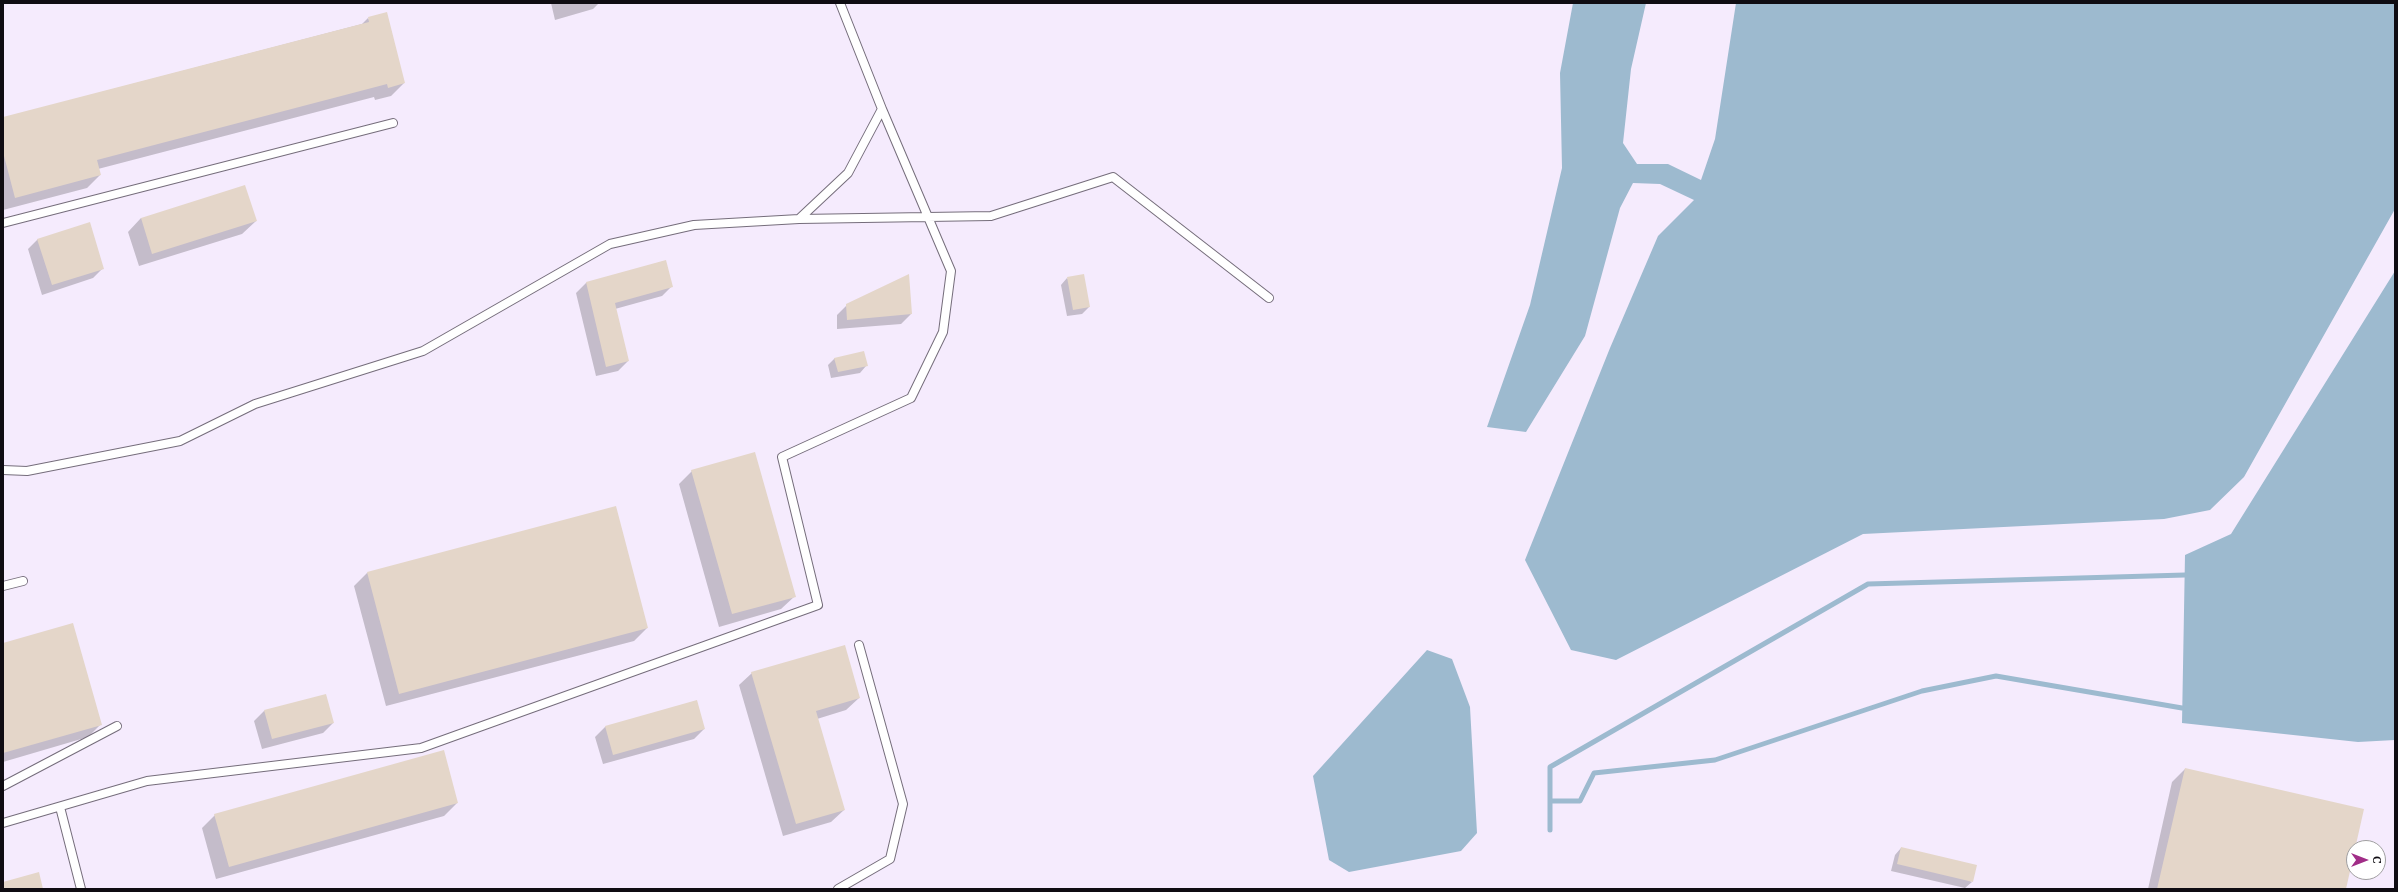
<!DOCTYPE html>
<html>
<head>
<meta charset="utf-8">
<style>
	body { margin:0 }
	#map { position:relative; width:2398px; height:892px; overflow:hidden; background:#fcfbfe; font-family:Merriweather,serif }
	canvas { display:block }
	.frame { position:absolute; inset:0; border:4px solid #0f0c12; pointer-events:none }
	.north { position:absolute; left:2346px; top:840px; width:40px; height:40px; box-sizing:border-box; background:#fff; border:1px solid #9f9ea0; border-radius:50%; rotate:90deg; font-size:11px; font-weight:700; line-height:16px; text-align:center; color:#0f0c12 }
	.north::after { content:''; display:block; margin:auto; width:14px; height:18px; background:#a12d87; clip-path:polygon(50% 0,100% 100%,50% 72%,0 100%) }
</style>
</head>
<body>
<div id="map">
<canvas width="2398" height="892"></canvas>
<div class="frame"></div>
<div class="north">С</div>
</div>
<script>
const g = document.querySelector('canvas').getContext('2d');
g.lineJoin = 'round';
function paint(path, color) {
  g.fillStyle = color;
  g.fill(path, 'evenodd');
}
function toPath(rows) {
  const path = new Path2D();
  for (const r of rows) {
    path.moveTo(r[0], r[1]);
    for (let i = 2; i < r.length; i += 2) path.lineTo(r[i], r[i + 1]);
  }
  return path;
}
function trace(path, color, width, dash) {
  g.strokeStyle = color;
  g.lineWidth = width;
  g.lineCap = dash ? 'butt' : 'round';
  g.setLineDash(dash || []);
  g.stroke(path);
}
paint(toPath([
	[3,3,2395,3,2395,889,3,889],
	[2354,848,2378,848,2378,872,2354,872]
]), '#f5ebfd');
paint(toPath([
	[1573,3,1646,3,1631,69,1623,143,1637,164,1668,164,1701,180,1715,139,1736,3,2395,3,2395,209,2244,477,2210,510,2164,519,1863,534,1616,660,1571,650,1525,560,1610,348,1658,236,1694,200,1660,184,1633,183,1620,208,1585,336,1526,432,1487,427,1530,305,1562,168,1560,73],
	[2395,271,2395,740,2358,742,2182,723,2185,555,2231,534],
	[1427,650,1452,659,1470,707,1477,833,1461,851,1349,872,1329,860,1313,776]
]), '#9dbacf');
paint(toPath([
	[551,3,599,3,593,9,555,20],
	[368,18,404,83,391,96,375,100,374,97,98,169,100,175,87,188,3,210,3,118,362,24],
	[141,218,256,221,242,234,139,266,128,232],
	[38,239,103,268,93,278,42,295,28,249],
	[665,261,672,286,662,296,615,309,628,361,618,371,596,376,576,293,586,283],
	[1067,278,1089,307,1082,314,1067,316,1061,285],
	[847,305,911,314,901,324,837,329,837,315],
	[835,358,866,366,860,373,831,378,828,365],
	[692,471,795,596,781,609,719,627,679,484],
	[367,573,647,628,634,641,386,706,354,586],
	[3,644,101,724,88,737,3,762],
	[752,673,859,698,846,710,817,719,844,810,831,822,783,836,739,685],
	[696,701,704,729,694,739,603,764,595,737,605,727],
	[264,711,333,723,323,733,262,749,254,721],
	[2185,769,2345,889,2148,889,2172,782],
	[457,803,444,816,216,879,202,828,215,815],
	[1901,848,1972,882,1965,888,1891,871,1895,855]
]), '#0003');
trace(toPath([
	[1550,801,1580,801,1594,773,1715,760,1922,691,1996,676,2182,708],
	[1550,830,1550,767,1868,584,2185,575]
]), '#9dbacf', 5);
paint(toPath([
	[387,12,405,83,388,88,387,84,97,160,101,175,15,198,3,152,3,117,369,22,368,17],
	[245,185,257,221,152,254,141,218],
	[90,222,104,269,52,285,37,239],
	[666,260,673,287,615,303,629,361,606,367,586,282],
	[909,274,912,314,847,320,846,304],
	[1084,274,1090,307,1073,310,1067,277],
	[864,351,868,366,838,372,834,358],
	[755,452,796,597,732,614,691,470],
	[616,506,648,628,399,694,367,572],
	[73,623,102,725,3,753,3,643],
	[845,645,860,698,816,711,845,810,796,824,751,672],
	[326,694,334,723,272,739,264,710],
	[697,700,705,729,613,755,605,726],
	[444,750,458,803,229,867,214,814],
	[2185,768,2364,809,2346,889,2157,889],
	[1901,847,1977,865,1973,882,1897,864],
	[39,872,43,889,3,889,3,882]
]), '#e4d6c9');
const service = toPath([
	[799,219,991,216,1113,177,1269,298],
	[3,223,393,123],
	[3,470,27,471,180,441,255,404,423,351,610,244,694,225,799,219,848,173,882,109,840,3],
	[3,586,23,581],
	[3,786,117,726],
	[60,807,81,889],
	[3,823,147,781,421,748,818,605,782,457,911,398,943,332,951,271,882,109],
	[838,889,890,859,903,804,859,645]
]);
trace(service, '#756d7b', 10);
trace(service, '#fff', 8);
</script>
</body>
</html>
